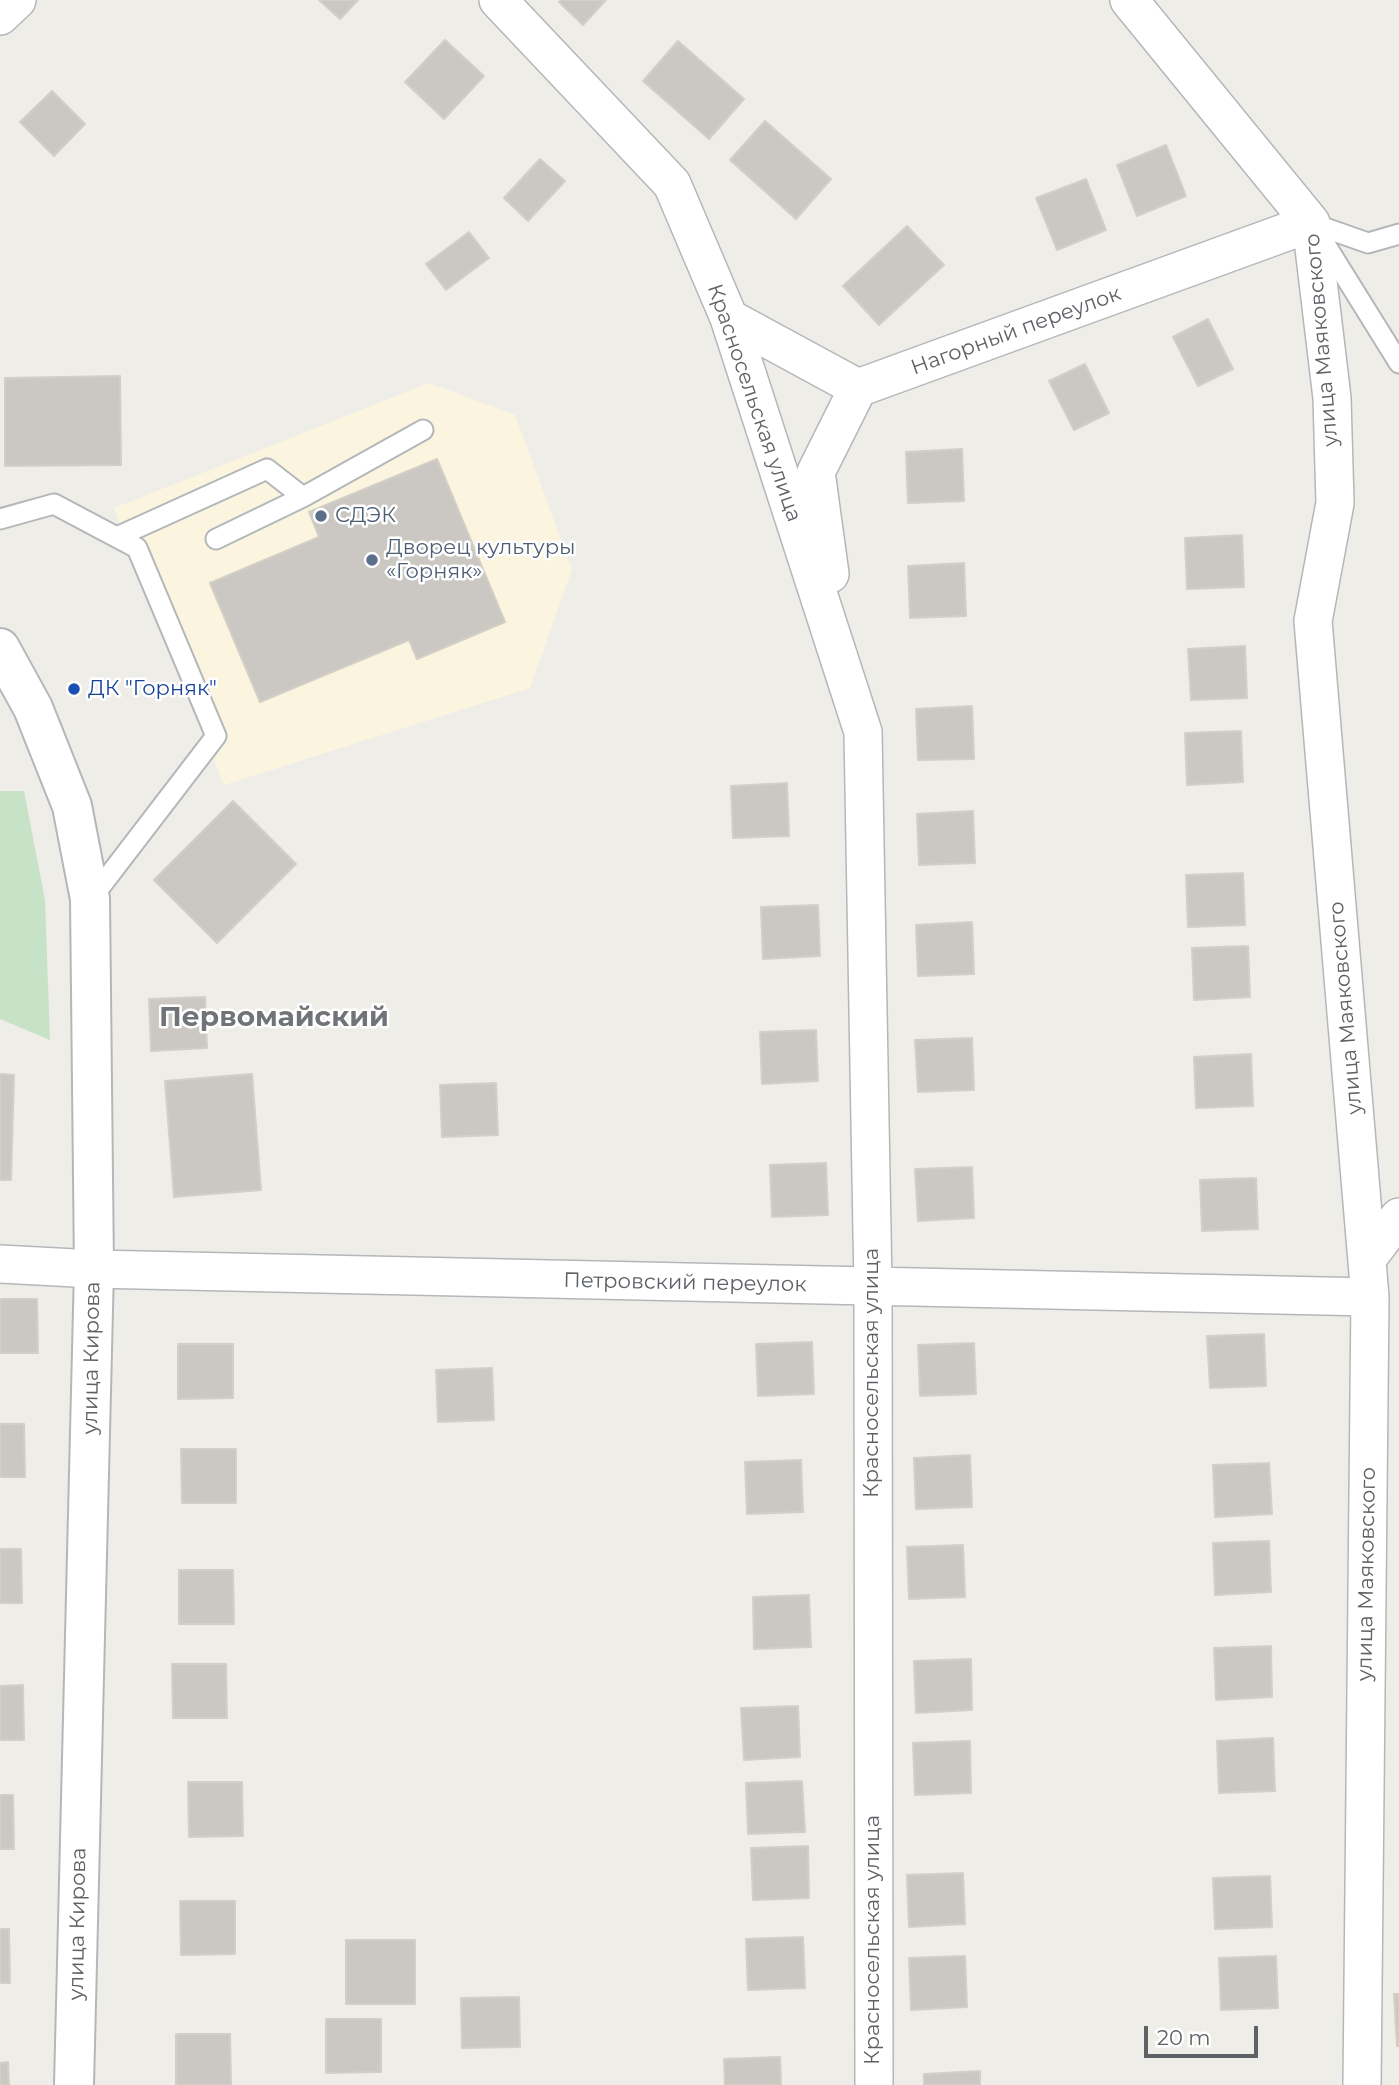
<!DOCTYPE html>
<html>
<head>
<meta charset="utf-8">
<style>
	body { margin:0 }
	#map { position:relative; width:1399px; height:2085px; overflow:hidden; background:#efede7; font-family:Montserrat,sans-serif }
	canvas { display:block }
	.scale { position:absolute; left:1144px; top:2026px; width:114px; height:32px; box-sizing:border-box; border:4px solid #5e6266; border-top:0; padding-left:9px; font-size:21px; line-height:24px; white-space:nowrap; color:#5e6266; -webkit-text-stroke:5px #fff; paint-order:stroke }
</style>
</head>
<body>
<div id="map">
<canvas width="1399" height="2085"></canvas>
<div class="scale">20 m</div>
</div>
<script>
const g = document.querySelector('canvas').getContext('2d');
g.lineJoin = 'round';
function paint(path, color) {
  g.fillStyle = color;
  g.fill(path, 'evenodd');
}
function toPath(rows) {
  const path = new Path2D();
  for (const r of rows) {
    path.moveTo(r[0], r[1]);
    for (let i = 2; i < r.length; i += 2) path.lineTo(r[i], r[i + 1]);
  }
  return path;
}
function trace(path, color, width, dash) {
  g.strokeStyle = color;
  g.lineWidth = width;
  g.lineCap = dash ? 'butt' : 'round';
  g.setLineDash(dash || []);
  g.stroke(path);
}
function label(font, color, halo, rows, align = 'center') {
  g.font = font + ' Montserrat,sans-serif';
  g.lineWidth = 5;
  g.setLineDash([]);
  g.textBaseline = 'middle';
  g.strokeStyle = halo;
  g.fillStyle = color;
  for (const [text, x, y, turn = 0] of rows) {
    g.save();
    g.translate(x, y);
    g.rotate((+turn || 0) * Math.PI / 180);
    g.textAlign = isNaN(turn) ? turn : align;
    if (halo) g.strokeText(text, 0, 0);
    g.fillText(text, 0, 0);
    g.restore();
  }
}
paint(toPath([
	[429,383,515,415,572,569,530,688,224,785,114,508]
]), '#fbf5e0');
paint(toPath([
	[0,791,24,791,45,900,50,1040,0,1019]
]), '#c7e3c7');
const building = toPath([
	[319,0,358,0,340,19,319,0],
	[561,0,606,0,583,25,559,2,561,0],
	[445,40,484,76,444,119,405,82,445,40],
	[678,41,744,99,709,139,643,81,678,41],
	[52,91,85,124,54,156,20,122,52,91],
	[765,121,831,179,796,219,730,160,765,121],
	[1166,145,1186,196,1137,216,1117,165,1166,145],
	[540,159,565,181,528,221,504,198,540,159],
	[1086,179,1106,230,1057,250,1036,198,1086,179],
	[907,226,944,265,879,325,843,286,907,226],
	[469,232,489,258,446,290,426,264,469,232],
	[1208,319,1233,369,1198,386,1173,337,1208,319],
	[1085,364,1109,413,1074,430,1049,381,1085,364],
	[120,376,121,465,5,466,5,378,120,376],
	[962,449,964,501,908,503,906,452,962,449],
	[437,459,505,622,417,659,409,640,260,702,210,583,319,537,309,512,437,459],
	[1242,535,1244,587,1187,589,1185,538,1242,535],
	[964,563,966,616,910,618,908,566,964,563],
	[1245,646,1247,698,1191,700,1188,649,1245,646],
	[972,706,974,759,918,760,916,709,972,706],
	[1241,731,1243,782,1187,785,1185,733,1241,731],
	[787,783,789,836,733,838,731,786,787,783],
	[233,801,296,864,217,943,154,880,233,801],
	[973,811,975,863,919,865,917,814,973,811],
	[1243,873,1245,925,1188,927,1186,875,1243,873],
	[818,905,820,956,763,959,761,907,818,905],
	[972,922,974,974,918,976,916,925,972,922],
	[1248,946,1250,997,1194,1000,1192,948,1248,946],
	[205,997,207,1048,151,1051,149,999,205,997],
	[816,1030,818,1081,762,1084,760,1032,816,1030],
	[972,1038,974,1090,918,1092,915,1040,972,1038],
	[1251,1054,1253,1106,1196,1108,1194,1057,1251,1054],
	[0,1074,14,1075,11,1180,0,1180,0,1074],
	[252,1074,261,1190,174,1197,165,1081,252,1074],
	[496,1083,498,1135,442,1137,440,1085,496,1083],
	[826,1163,828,1215,772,1217,770,1165,826,1163],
	[972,1167,974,1218,918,1221,915,1169,972,1167],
	[1256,1178,1258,1229,1202,1231,1200,1180,1256,1178],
	[0,1299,37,1299,38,1353,0,1353,0,1299],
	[1264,1334,1266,1386,1210,1388,1207,1336,1264,1334],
	[812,1342,814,1394,758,1396,756,1344,812,1342],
	[974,1343,976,1394,920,1396,918,1345,974,1343],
	[178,1344,233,1344,233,1398,178,1399,178,1344],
	[492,1368,494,1420,438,1422,436,1370,492,1368],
	[0,1424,24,1424,25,1477,0,1477,0,1424],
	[181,1449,236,1449,236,1503,182,1503,181,1449],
	[970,1455,972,1507,916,1509,914,1458,970,1455],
	[801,1460,803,1512,747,1514,745,1462,801,1460],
	[1269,1463,1272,1514,1215,1517,1213,1465,1269,1463],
	[1269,1541,1271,1592,1215,1595,1213,1543,1269,1541],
	[963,1545,965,1597,909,1599,907,1547,963,1545],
	[0,1549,21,1549,22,1603,0,1603,0,1549],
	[179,1570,233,1570,234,1624,179,1624,179,1570],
	[809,1595,811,1647,754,1649,753,1597,809,1595],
	[1271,1646,1272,1697,1216,1700,1214,1648,1271,1646],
	[971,1659,972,1710,916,1713,914,1661,971,1659],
	[172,1664,226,1664,227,1718,173,1718,172,1664],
	[23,1685,24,1740,0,1740,0,1686,23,1685],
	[798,1706,800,1757,744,1760,741,1708,798,1706],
	[1273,1738,1275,1791,1219,1793,1217,1741,1273,1738],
	[970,1741,971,1793,915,1795,913,1743,970,1741],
	[802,1781,805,1832,748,1834,746,1783,802,1781],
	[188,1782,242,1782,243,1836,189,1837,188,1782],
	[0,1795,13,1795,14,1849,0,1849,0,1795],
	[808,1846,809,1898,753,1900,751,1848,808,1846],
	[963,1873,965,1924,909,1927,907,1875,963,1873],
	[1270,1876,1272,1927,1215,1929,1213,1878,1270,1876],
	[180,1901,235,1901,235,1954,181,1955,180,1901],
	[0,1929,9,1929,10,1983,0,1983,0,1929],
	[803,1937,805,1988,748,1990,746,1939,803,1937],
	[346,1940,415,1940,415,2004,346,2004,346,1940],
	[965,1956,967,2007,911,2010,909,1958,965,1956],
	[1276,1956,1278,2008,1221,2010,1219,1958,1276,1956],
	[1394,1994,1399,1994,1399,2046,1397,2046,1394,1994],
	[519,1997,520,2047,462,2048,461,1998,519,1997],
	[326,2019,381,2019,381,2072,326,2073,326,2019],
	[176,2034,230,2034,231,2085,176,2085,176,2034],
	[780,2057,781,2085,725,2085,724,2059,780,2057],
	[8,2062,9,2085,0,2085,0,2063,8,2062],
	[980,2071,980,2085,924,2085,924,2074,980,2071]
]);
paint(building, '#cbc8c4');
trace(building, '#d3cfc6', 2);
const service = toPath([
	[1311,223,1368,243,1399,234],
	[1320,236,1399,363],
	[0,519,54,504,137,548,216,736,91,899],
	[117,537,267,469,303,497,423,430],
	[216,539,303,497]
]);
const minor = toPath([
	[498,0,672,184,729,318,863,732,873,1287,874,2085],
	[1129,0,1311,223,1332,398,1335,503,1313,621,1370,1297,1362,2085],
	[0,16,17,0],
	[729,318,858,388,1311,223],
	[830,574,816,472,858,388],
	[1367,1259,1399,1217],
	[0,1264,94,1269,1370,1297]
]);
const tertiary = toPath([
	[0,648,33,708,72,806,90,899,94,1269,74,2085]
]);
trace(service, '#b4b7ba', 23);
trace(minor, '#b4b7ba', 40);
trace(tertiary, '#b4b7ba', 42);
trace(service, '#fff', 19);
trace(minor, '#fff', 37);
trace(tertiary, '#fff', 38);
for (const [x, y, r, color] of [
	[321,516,7,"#5c6f8a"],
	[372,560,7,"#5c6f8a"],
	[74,689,7,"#1a4fb4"]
]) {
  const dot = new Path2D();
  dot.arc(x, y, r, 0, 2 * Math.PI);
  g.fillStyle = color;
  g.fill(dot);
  trace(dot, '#fff', 2.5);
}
label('21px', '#5e6266', '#fff', [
	["Нагорный переулок",1016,331,-20],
	["улица Маяковского",1322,340,-95],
	["Красносельская улица",754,403,71],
	["улица Маяковского",1346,1008,-95],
	["Петровский переулок",685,1283,1],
	["улица Кирова",92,1358,-89],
	["Красносельская улица",872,1373,-90],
	["улица Маяковского",1367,1574,-89],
	["улица Кирова",78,1924,-89],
	["Красносельская улица",873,1940,-90]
]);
label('21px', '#4e5e75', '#fff', [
	["СДЭК",335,516],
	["Дворец культуры",386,548],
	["«Горняк»",386,572]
], 'left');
label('21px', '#164399', '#fff', [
	["ДК \"Горняк\"",88,689]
], 'left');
label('bold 28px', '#707377', '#fff', [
	["Первомайский",274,1018]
]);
</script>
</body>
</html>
